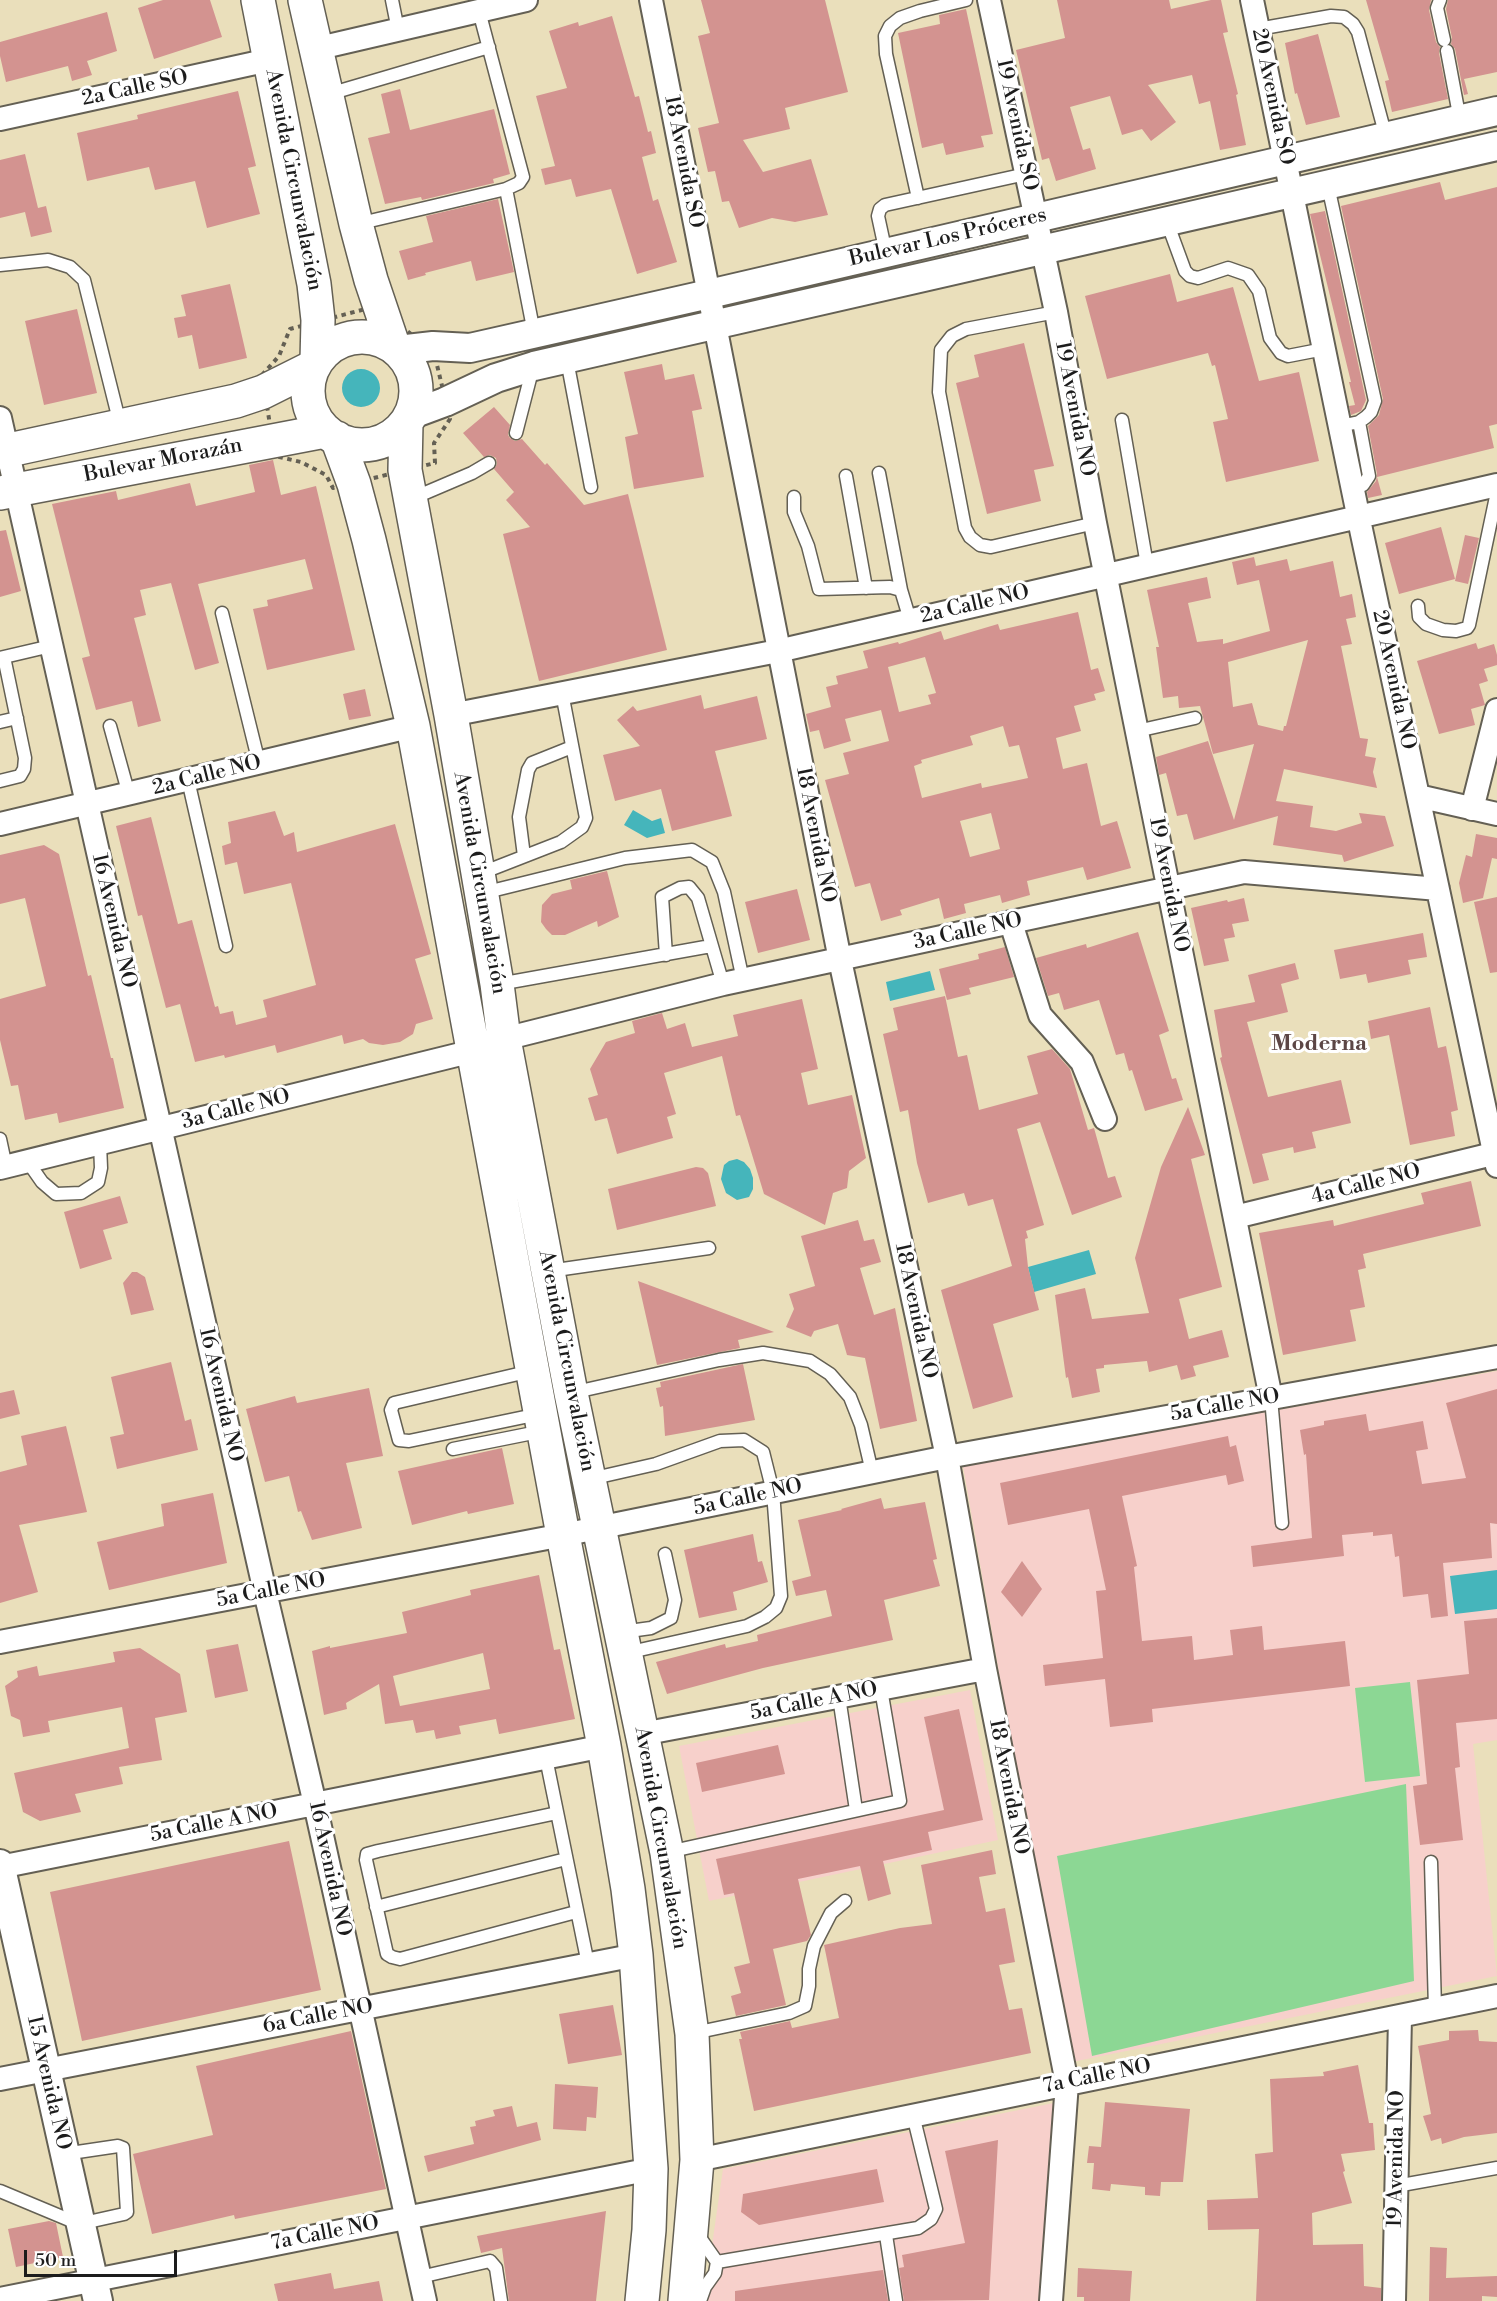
<!DOCTYPE html>
<html>
<head>
<meta charset="utf-8">
<style>
	body { margin:0 }
	#map { position:relative; width:1497px; height:2301px; overflow:hidden; background:#eadfbb; font-family:"Libre Bodoni",serif }
	canvas { display:block }
	.scale { position:absolute; left:24px; top:2250px; width:153px; height:27px; box-sizing:border-box; border:3px solid #1c1c1c; border-top:0; padding-left:8px; font-size:18px; line-height:21px; white-space:nowrap; color:#1c1c1c; -webkit-text-stroke:4px #fff; paint-order:stroke }
</style>
</head>
<body>
<div id="map">
<canvas width="1497" height="2301"></canvas>
<div class="scale">50 m</div>
</div>
<script>
const g = document.querySelector('canvas').getContext('2d');
g.lineJoin = 'round';
function paint(path, color) {
  g.fillStyle = color;
  g.fill(path, 'evenodd');
}
function toPath(rows) {
  const path = new Path2D();
  for (const r of rows) {
    if (r.length === 3) {
      path.moveTo(r[0] + r[2], r[1]);
      path.arc(r[0], r[1], r[2], 0, 2 * Math.PI);
      continue;
    }
    path.moveTo(r[0], r[1]);
    for (let i = 2; i < r.length; i += 2) path.lineTo(r[i], r[i + 1]);
  }
  return path;
}
function trace(path, color, width, dash) {
  g.strokeStyle = color;
  g.lineWidth = width;
  g.lineCap = dash ? 'butt' : 'round';
  g.setLineDash(dash || []);
  g.stroke(path);
}
function label(font, color, halo, rows, align = 'center') {
  g.font = font + ' "Libre Bodoni",serif';
  g.lineWidth = 6;
  g.setLineDash([]);
  g.textBaseline = 'middle';
  g.strokeStyle = halo;
  g.fillStyle = color;
  for (const [text, x, y, turn = 0] of rows) {
    g.save();
    g.translate(x, y);
    g.rotate((+turn || 0) * Math.PI / 180);
    g.textAlign = isNaN(turn) ? turn : align;
    if (halo) g.strokeText(text, 0, 0);
    g.fillText(text, 0, 0);
    g.restore();
  }
}
paint(toPath([
	[1497,1371,1497,1740,1473,1744,1497,1976,1067,2063,963,1466],
	[970,1690,998,1840,709,1901,679,1746],
	[1054,2103,1040,2301,704,2301,723,2169]
]), '#f7d0cb');
paint(toPath([
	[1410,1682,1420,1776,1365,1782,1355,1688],
	[1406,1784,1414,1981,1092,2056,1057,1856]
]), '#8cd794');
paint(toPath([
	[361,388,19],
	[633,810,652,821,661,818,665,833,647,838,624,825],
	[930,971,935,990,890,1001,886,982],
	[737,1159,744,1162,750,1169,753,1178,753,1189,749,1197,737,1200,726,1193,721,1179,724,1165,729,1161],
	[1089,1250,1096,1274,1034,1292,1028,1267],
	[1497,1570,1497,1609,1455,1614,1450,1576]
]), '#45b5bb');
paint(toPath([
	[163,0,210,0,222,37,154,59,138,8],
	[701,0,825,0,848,92,785,108,790,129,743,140,763,172,811,159,828,215,795,222,772,218,739,228,729,201,722,202,715,171,708,172,698,128,719,123,698,36,710,33],
	[1057,0,1169,0,1171,9,1211,0,1221,0,1228,32,1223,33,1238,94,1236,95,1246,145,1220,150,1210,101,1199,104,1192,75,1148,85,1176,122,1151,141,1142,129,1122,135,1110,96,1070,107,1083,150,1090,148,1096,169,1056,181,1049,158,1042,160,1016,50,1065,38],
	[1366,0,1431,0,1429,10,1436,42,1440,47,1439,53,1448,99,1392,112,1385,81,1389,80],
	[1448,0,1497,0,1497,72,1464,79,1468,94,1464,95,1455,49,1451,44,1452,38,1446,9],
	[966,9,993,134,981,136,984,147,946,155,943,143,922,148,898,33,940,24,939,15],
	[107,12,117,51,87,61,92,75,72,81,68,66,6,82,0,56,0,42],
	[612,16,635,97,639,96,648,132,651,131,656,153,642,157,653,201,658,199,677,262,637,274,611,189,576,197,571,179,545,185,541,169,555,166,536,96,567,88,549,31,578,22,579,26],
	[1318,34,1340,117,1306,125,1297,93,1295,94,1285,43],
	[400,89,410,130,494,109,510,174,493,179,494,183,422,200,421,197,385,204,368,138,390,133,381,94],
	[238,91,256,166,248,168,260,214,207,228,195,181,155,190,149,167,87,181,77,133,138,119,137,115],
	[25,154,38,208,46,206,52,232,31,237,25,212,0,218,0,160],
	[1440,182,1445,200,1497,187,1497,424,1489,426,1494,448,1377,477,1382,495,1368,498,1367,492,1376,481,1377,474,1368,426,1379,415,1383,399,1341,206],
	[498,199,514,272,476,281,471,261,425,273,426,275,408,280,399,251,433,242,426,216],
	[1325,211,1366,400,1361,411,1351,415,1349,406,1355,405,1349,382,1351,382,1310,214],
	[1170,274,1177,302,1233,287,1259,381,1299,372,1319,461,1226,482,1213,422,1228,419,1215,365,1212,366,1208,353,1107,379,1085,296],
	[230,284,247,358,199,369,192,335,178,338,174,318,186,316,181,295],
	[77,309,97,393,44,405,25,321],
	[1024,343,1054,466,1034,470,1041,501,987,514,956,383,979,377,974,355],
	[662,364,665,380,694,374,702,409,692,411,704,477,634,489,625,437,638,434,624,372],
	[494,407,510,425,508,435,510,438,515,441,522,439,545,465,547,463,584,505,628,494,667,650,539,681,503,534,530,527,506,500,514,492,494,469,497,464,496,458,490,455,484,457,463,433],
	[273,460,281,495,316,486,355,650,267,670,253,609,268,606,267,600,313,589,305,559,198,584,219,663,195,670,171,583,140,590,146,615,134,618,161,721,138,727,132,701,96,710,82,658,90,656,52,504,116,491,118,500,190,483,196,506,255,492,249,465],
	[1441,527,1455,579,1399,594,1385,543],
	[6,530,21,591,0,597,0,531],
	[1465,535,1479,538,1468,584,1455,581],
	[1254,557,1256,566,1287,559,1290,571,1333,561,1340,597,1352,594,1356,617,1346,619,1352,644,1341,646,1360,738,1368,739,1365,756,1376,758,1373,772,1377,788,1284,769,1276,801,1313,806,1310,827,1336,831,1362,823,1359,813,1385,816,1394,846,1344,862,1342,855,1273,845,1278,816,1194,840,1187,814,1177,816,1166,773,1159,775,1156,757,1208,741,1234,820,1254,744,1213,754,1200,706,1179,708,1178,696,1163,698,1156,647,1159,647,1147,590,1207,577,1211,598,1188,603,1197,642,1223,639,1223,644,1270,631,1259,580,1237,585,1232,562],
	[1308,640,1286,726,1284,726,1283,731,1258,725,1252,703,1233,707,1228,662],
	[1078,612,1091,670,1098,668,1105,691,1094,694,1096,700,1074,706,1081,731,1056,738,1063,769,1087,763,1101,826,1117,821,1131,868,1087,880,1083,867,1027,881,1030,895,1002,903,1000,895,964,904,966,913,944,919,939,898,900,910,902,915,881,921,870,883,855,887,825,780,849,774,843,753,889,741,881,710,845,719,851,741,824,749,819,730,810,732,806,714,831,707,826,687,838,684,836,676,868,668,863,651,898,642,899,644,941,631,944,640,998,624,1000,630],
	[925,657,936,693,928,695,931,704,899,712,888,667],
	[1003,726,1009,747,1019,745,1028,778,982,788,981,783,922,798,914,766,922,763,921,760,973,745,970,736],
	[991,813,1000,849,970,857,960,821],
	[1476,643,1478,649,1494,644,1497,655,1497,665,1484,669,1488,681,1479,684,1485,705,1471,709,1475,725,1439,734,1417,661],
	[365,689,371,716,349,720,343,694],
	[701,695,704,709,757,696,767,739,715,751,732,816,672,831,661,789,615,801,603,755,640,746,617,720,633,706,637,711],
	[275,811,284,836,294,832,297,852,395,824,431,954,415,959,433,1019,416,1024,413,1034,400,1042,383,1045,369,1043,363,1039,344,1044,342,1035,277,1053,275,1045,225,1058,224,1055,195,1062,180,1004,166,1008,142,915,138,916,116,826,151,817,178,924,192,920,215,1007,218,1006,220,1014,233,1011,236,1025,267,1017,263,1000,316,985,291,883,244,894,237,862,225,865,222,846,231,843,228,822],
	[1476,834,1497,838,1497,859,1492,858,1483,898,1463,903,1459,883,1466,855,1472,857],
	[44,845,59,854,88,976,91,975,111,1058,113,1058,124,1108,59,1123,57,1113,25,1120,18,1085,11,1086,0,1040,0,999,46,986,25,898,0,904,0,855],
	[607,871,619,917,598,927,597,921,565,935,552,935,546,929,541,922,542,905,552,894,572,889,570,880],
	[797,889,810,940,758,953,745,902],
	[1497,897,1497,972,1490,973,1474,902],
	[1244,898,1249,921,1232,924,1235,937,1224,939,1229,961,1204,966,1191,908,1227,900,1228,902],
	[1138,932,1169,1031,1159,1035,1172,1079,1176,1078,1183,1100,1145,1111,1132,1070,1129,1071,1124,1053,1116,1055,1099,1000,1064,1010,1059,993,1048,996,1036,958,1086,944,1087,948],
	[1423,933,1427,957,1408,960,1411,974,1368,983,1366,974,1340,979,1334,950],
	[1005,947,1014,977,969,988,971,994,947,1000,939,969,979,959,978,954],
	[1295,963,1299,979,1281,984,1288,1012,1247,1022,1268,1097,1341,1080,1351,1123,1312,1132,1316,1148,1294,1153,1293,1147,1262,1154,1269,1180,1253,1184,1220,1058,1222,1057,1214,1010,1255,1002,1248,975],
	[945,996,958,1057,967,1055,979,1110,1038,1094,1027,1056,1052,1049,1070,1069,1088,1130,1094,1128,1108,1178,1115,1176,1122,1197,1072,1215,1040,1122,1017,1129,1044,1225,1026,1231,1028,1238,1025,1239,1028,1267,1039,1310,993,1324,1013,1397,973,1409,941,1290,1012,1266,993,1199,968,1206,964,1193,928,1203,917,1163,908,1110,900,1112,883,1034,898,1030,893,1008],
	[802,999,818,1069,801,1073,808,1105,852,1095,866,1158,849,1171,847,1188,833,1193,825,1225,764,1194,740,1115,736,1116,722,1056,664,1073,676,1114,667,1117,673,1138,617,1154,607,1118,595,1121,588,1098,598,1095,590,1069,606,1042,635,1033,632,1021,662,1013,667,1029,685,1023,692,1047,738,1036,733,1015],
	[1430,1007,1438,1048,1446,1046,1450,1066,1458,1110,1451,1112,1455,1136,1410,1145,1389,1035,1371,1039,1368,1021],
	[1188,1107,1205,1155,1191,1159,1222,1287,1179,1299,1189,1339,1222,1330,1229,1357,1193,1366,1196,1376,1181,1380,1177,1365,1149,1372,1147,1361,1104,1365,1104,1368,1096,1369,1100,1392,1072,1398,1068,1377,1066,1378,1055,1295,1085,1288,1092,1319,1149,1313,1135,1258,1161,1167],
	[696,1167,703,1168,708,1173,716,1206,617,1230,608,1189],
	[1471,1181,1481,1226,1363,1254,1366,1268,1358,1270,1365,1307,1350,1310,1356,1341,1283,1355,1259,1233,1333,1220,1334,1226,1424,1204,1421,1193],
	[120,1196,128,1223,103,1230,112,1259,80,1269,64,1212],
	[858,1220,864,1241,874,1239,881,1262,860,1268,874,1315,895,1308,917,1421,880,1429,865,1358,847,1355,838,1324,814,1331,811,1337,786,1327,794,1309,789,1294,815,1286,801,1236],
	[132,1272,137,1272,145,1277,154,1310,131,1315,123,1283],
	[638,1281,676,1295,774,1332,738,1340,740,1348,657,1365],
	[171,1362,185,1421,191,1419,198,1450,117,1469,110,1437,124,1434,111,1377],
	[743,1364,755,1420,665,1436,663,1406,660,1407,656,1388,661,1387,660,1382],
	[369,1388,383,1456,346,1463,362,1528,312,1540,301,1511,298,1512,289,1476,265,1482,246,1409,295,1396,297,1403],
	[1497,1389,1497,1524,1490,1523,1492,1558,1443,1563,1448,1616,1431,1618,1428,1594,1403,1597,1399,1556,1395,1557,1392,1534,1373,1536,1373,1532,1342,1535,1344,1556,1253,1567,1251,1546,1312,1538,1306,1454,1304,1455,1300,1430,1324,1425,1324,1421,1366,1414,1369,1431,1423,1421,1428,1449,1416,1451,1422,1484,1466,1478,1446,1403],
	[14,1390,20,1414,0,1419,0,1393],
	[66,1426,87,1512,19,1525,38,1592,0,1603,0,1472,27,1465,21,1436],
	[1228,1436,1230,1447,1236,1445,1244,1481,1228,1485,1226,1475,1122,1496,1137,1566,1134,1567,1142,1641,1192,1636,1194,1660,1233,1655,1230,1630,1262,1626,1264,1650,1345,1641,1350,1686,1152,1709,1153,1722,1110,1727,1105,1679,1045,1686,1043,1665,1103,1658,1096,1591,1106,1590,1089,1509,1008,1525,1000,1483],
	[502,1448,514,1504,468,1514,467,1511,412,1525,398,1471],
	[213,1493,227,1563,109,1590,97,1542,164,1526,161,1504],
	[881,1498,884,1509,925,1502,937,1559,933,1560,940,1586,884,1600,893,1640,763,1668,667,1694,656,1662,725,1644,726,1648,758,1641,757,1635,832,1616,826,1590,796,1596,792,1581,811,1576,798,1520,842,1510,841,1509],
	[753,1534,758,1562,762,1561,768,1582,733,1592,737,1610,699,1618,684,1550],
	[1022,1561,1042,1589,1022,1617,1001,1592],
	[539,1575,554,1650,560,1649,575,1719,499,1734,496,1719,459,1726,461,1734,436,1739,434,1730,416,1733,413,1720,385,1724,379,1684,346,1703,347,1709,324,1715,312,1651,330,1646,330,1648,407,1633,402,1612,471,1595,470,1590],
	[483,1653,490,1689,400,1706,393,1676],
	[1497,1618,1497,1719,1456,1723,1460,1767,1455,1768,1463,1840,1420,1845,1413,1786,1427,1784,1417,1680,1469,1674,1464,1621],
	[238,1644,248,1691,215,1698,206,1650],
	[140,1648,180,1674,187,1712,155,1718,162,1760,119,1767,123,1784,75,1794,81,1812,40,1821,23,1812,14,1773,129,1748,122,1707,48,1721,50,1732,23,1737,20,1720,11,1716,5,1686,18,1677,17,1671,37,1666,39,1676,115,1662,113,1652],
	[959,1709,983,1820,928,1832,932,1850,883,1861,891,1894,868,1901,860,1866,798,1879,811,1935,807,1941,773,1949,786,2005,736,2016,731,1996,741,1993,734,1967,750,1963,734,1893,724,1895,716,1859,944,1810,924,1717],
	[778,1745,785,1774,702,1792,696,1763],
	[289,1841,321,1990,82,2041,50,1892],
	[992,1850,996,1874,979,1877,986,1912,1005,1908,1015,1962,999,1965,1009,2010,1022,2008,1031,2053,754,2111,739,2039,742,2039,740,2032,790,2021,792,2028,839,2018,824,1945,900,1928,932,1924,921,1865],
	[613,2005,622,2055,568,2064,559,2014],
	[1478,2030,1479,2041,1497,2042,1497,2133,1464,2137,1442,2144,1441,2138,1431,2141,1423,2116,1431,2114,1418,2046,1449,2040,1449,2031],
	[351,2031,386,2189,235,2219,234,2215,152,2234,133,2154,213,2135,196,2066],
	[1358,2065,1369,2123,1373,2123,1375,2150,1341,2154,1345,2171,1343,2172,1352,2203,1312,2213,1313,2245,1363,2244,1364,2286,1381,2288,1381,2301,1256,2301,1259,2229,1208,2230,1207,2200,1258,2198,1255,2154,1273,2152,1270,2079,1324,2076,1323,2072],
	[555,2084,598,2087,596,2118,587,2117,586,2131,553,2129],
	[1105,2102,1190,2109,1183,2182,1161,2182,1160,2196,1145,2195,1145,2187,1111,2184,1110,2191,1092,2189,1094,2163,1087,2163,1089,2146,1101,2147],
	[512,2106,517,2127,537,2122,541,2140,428,2172,424,2156,474,2144,470,2127,476,2126,475,2121,495,2116,493,2110],
	[998,2140,989,2300,904,2301,899,2268,904,2267,902,2255,965,2243,945,2151],
	[877,2169,884,2202,759,2225,741,2212,743,2194],
	[606,2211,596,2301,509,2301,502,2248,481,2253,477,2236],
	[49,2221,56,2223,63,2257,16,2267,8,2229],
	[1430,2247,1447,2248,1446,2278,1497,2276,1497,2297,1482,2296,1482,2301,1429,2301],
	[1078,2268,1132,2271,1130,2301,1084,2301,1084,2297,1077,2297],
	[883,2270,888,2301,735,2301,735,2291],
	[331,2273,334,2289,379,2281,383,2301,278,2301,274,2284]
]), '#d39390');
const service = toPath([
	[392,0,398,30],
	[1440,0,1437,8,1444,40],
	[1258,29,1331,16,1344,17,1353,24,1358,32,1386,137],
	[1447,51,1460,120],
	[329,94,489,47],
	[1328,186,1375,401,1371,412,1366,417,1359,422,1340,426],
	[506,189,534,333],
	[918,198,886,54,885,36,890,26,900,18,920,11,966,0],
	[1167,222,1185,271,1190,276,1198,278,1228,268,1248,275,1259,291,1270,338,1281,353,1288,356,1324,349],
	[357,224,506,189,519,183,523,177,479,11],
	[886,253,878,216,880,209,885,205,1026,174],
	[0,265,48,260,70,267,84,280,120,424],
	[1056,312,966,329,952,336,941,350,939,392,965,528,970,537,980,545,991,547,1095,523],
	[567,360,591,487],
	[1122,420,1147,565],
	[516,433,533,367],
	[879,473,901,590],
	[846,476,866,588],
	[1352,487,1363,485,1369,476,1359,422],
	[794,497,794,512,808,546,819,589,890,587,901,590,910,620],
	[411,499,472,473,489,463],
	[1418,606,1419,617,1426,624,1443,630,1456,631,1467,628,1469,625,1497,492],
	[222,613,259,763],
	[0,658,51,646],
	[0,722,17,718],
	[110,726,129,795],
	[1137,731,1195,718],
	[188,780,226,946],
	[0,781,20,776,24,769,25,758,4,657],
	[524,856,519,817,528,770,532,763,572,747],
	[479,874,561,842,582,827,586,818,562,693],
	[483,893,625,858,692,850,712,862,724,892,743,980],
	[666,955,662,897,680,888,689,887,698,898,723,984],
	[499,984,711,946],
	[0,1139,6,1167],
	[28,1162,42,1182,56,1194,81,1193,98,1182,101,1168,100,1144],
	[549,1271,709,1248],
	[531,1371,394,1403,391,1410,399,1440,409,1441,539,1414],
	[571,1393,719,1360,763,1353,810,1361,830,1374,850,1397,861,1425,872,1472],
	[1271,1398,1282,1523],
	[453,1449,543,1431],
	[590,1479,656,1464,720,1441,744,1440,763,1452,773,1492,781,1596,776,1608,765,1617,747,1626,626,1653],
	[622,1632,651,1628,671,1618,675,1600,665,1554],
	[839,1697,856,1810],
	[546,1758,588,1964],
	[557,1813,378,1851,367,1854,366,1860,387,1954,392,1957,400,1959,576,1912],
	[668,1852,900,1801,881,1689],
	[1431,1862,1435,2009],
	[376,1907,566,1859],
	[694,2033,789,2013,805,2006,809,1986,809,1969,814,1946,831,1913,845,1901],
	[1396,2186,1497,2168],
	[0,2191,79,2224,124,2214,127,2212,123,2148,118,2146,64,2154],
	[696,2232,717,2262,715,2273,705,2287,700,2301],
	[886,2235,896,2301],
	[717,2262,918,2228,931,2219,936,2209,913,2115],
	[420,2277,490,2261,496,2268,501,2301]
]);
const minor = toPath([
	[651,0,840,960,947,1457,985,1669,1067,2083,1051,2301],
	[989,0,1056,312,1095,523,1271,1398],
	[1252,0,1362,534,1497,1166],
	[315,49,526,0],
	[0,119,269,60],
	[0,418,265,1592,315,1804,425,2301],
	[451,715,778,651,1497,485],
	[1418,796,1497,814],
	[1472,809,1497,710],
	[0,824,413,726],
	[1011,923,1040,1015,1082,1062,1105,1119],
	[504,1039,723,984,1244,872,1438,889],
	[0,1168,473,1051],
	[1235,1217,1497,1153],
	[0,1642,563,1535,947,1457,1497,1357],
	[642,1734,985,1669],
	[0,1867,604,1746],
	[0,2079,636,1955],
	[697,2160,1497,1996],
	[0,2299,651,2169],
	[1394,2301,1400,2017]
]);
const tertiary = toPath([
	[398,350,433,346,470,348,709,294,1497,111],
	[410,415,445,402,496,378,534,366,1497,146],
	[0,1864,98,2301]
]);
const primary = toPath([
	[0,452,236,401,263,392,313,367],
	[0,493,325,431]
]);
const trunk = toPath([
	[258,0,314,284,318,320,317,361],
	[305,0,356,224,371,280,393,345],
	[362,391,54],
	[406,423,405,470,451,715,497,984,504,1039,571,1393,667,1853,692,2034,697,2160,685,2301],
	[337,438,354,484,369,540,413,726,563,1535,604,1746,628,1889,636,1955,651,2169,649,2230,642,2301]
]);
trace(service, '#646054', 15);
trace(minor, '#646054', 26);
trace(tertiary, '#646054', 32);
trace(primary, '#646054', 36);
trace(trunk, '#646054', 36);
trace(toPath([
	[388,303,394,320,411,334,430,336,450,419,434,443,435,463,333,488,326,475,301,462,275,456,262,375,279,356,290,329,388,303]
]), '#646054', 4, [4.5, 4.5]);
trace(service, '#fff', 12);
trace(minor, '#fff', 22);
trace(tertiary, '#fff', 28);
trace(primary, '#fff', 33);
trace(trunk, '#fff', 33);
label('21px', '#1c1c1c', '#fff', [
	["2a Calle SO",135,89,-12],
	["20 Avenida SO",1272,97,78],
	["19 Avenida SO",1016,125,78],
	["18 Avenida SO",683,162,79],
	["Avenida Circunvalación",293,180,79],
	["Bulevar Los Próceres",948,238,-13],
	["19 Avenida NO",1074,409,79],
	["Bulevar Morazán",163,461,-11],
	["2a Calle NO",975,605,-13],
	["20 Avenida NO",1393,680,78],
	["2a Calle NO",207,776,-14],
	["18 Avenida NO",815,835,79],
	["Avenida Circunvalación",479,883,80],
	["19 Avenida NO",1168,885,79],
	["16 Avenida NO",113,921,77],
	["3a Calle NO",968,932,-12],
	["3a Calle NO",236,1110,-14],
	["4a Calle NO",1366,1185,-14],
	["18 Avenida NO",915,1311,78],
	["Avenida Circunvalación",566,1361,79],
	["16 Avenida NO",220,1395,77],
	["5a Calle NO",1225,1406,-10],
	["5a Calle NO",748,1498,-12],
	["5a Calle NO",271,1591,-11],
	["5a Calle A NO",814,1702,-11],
	["18 Avenida NO",1008,1787,79],
	["5a Calle A NO",214,1824,-11],
	["Avenida Circunvalación",660,1838,80],
	["16 Avenida NO",329,1869,78],
	["6a Calle NO",318,2017,-11],
	["7a Calle NO",1097,2077,-11],
	["15 Avenida NO",48,2083,77],
	["19 Avenida NO",1397,2159,-89],
	["7a Calle NO",325,2234,-11]
]);
label('bold 22px', '#5c4645', '#fff', [
	["Moderna",1319,1045]
]);
</script>
</body>
</html>
